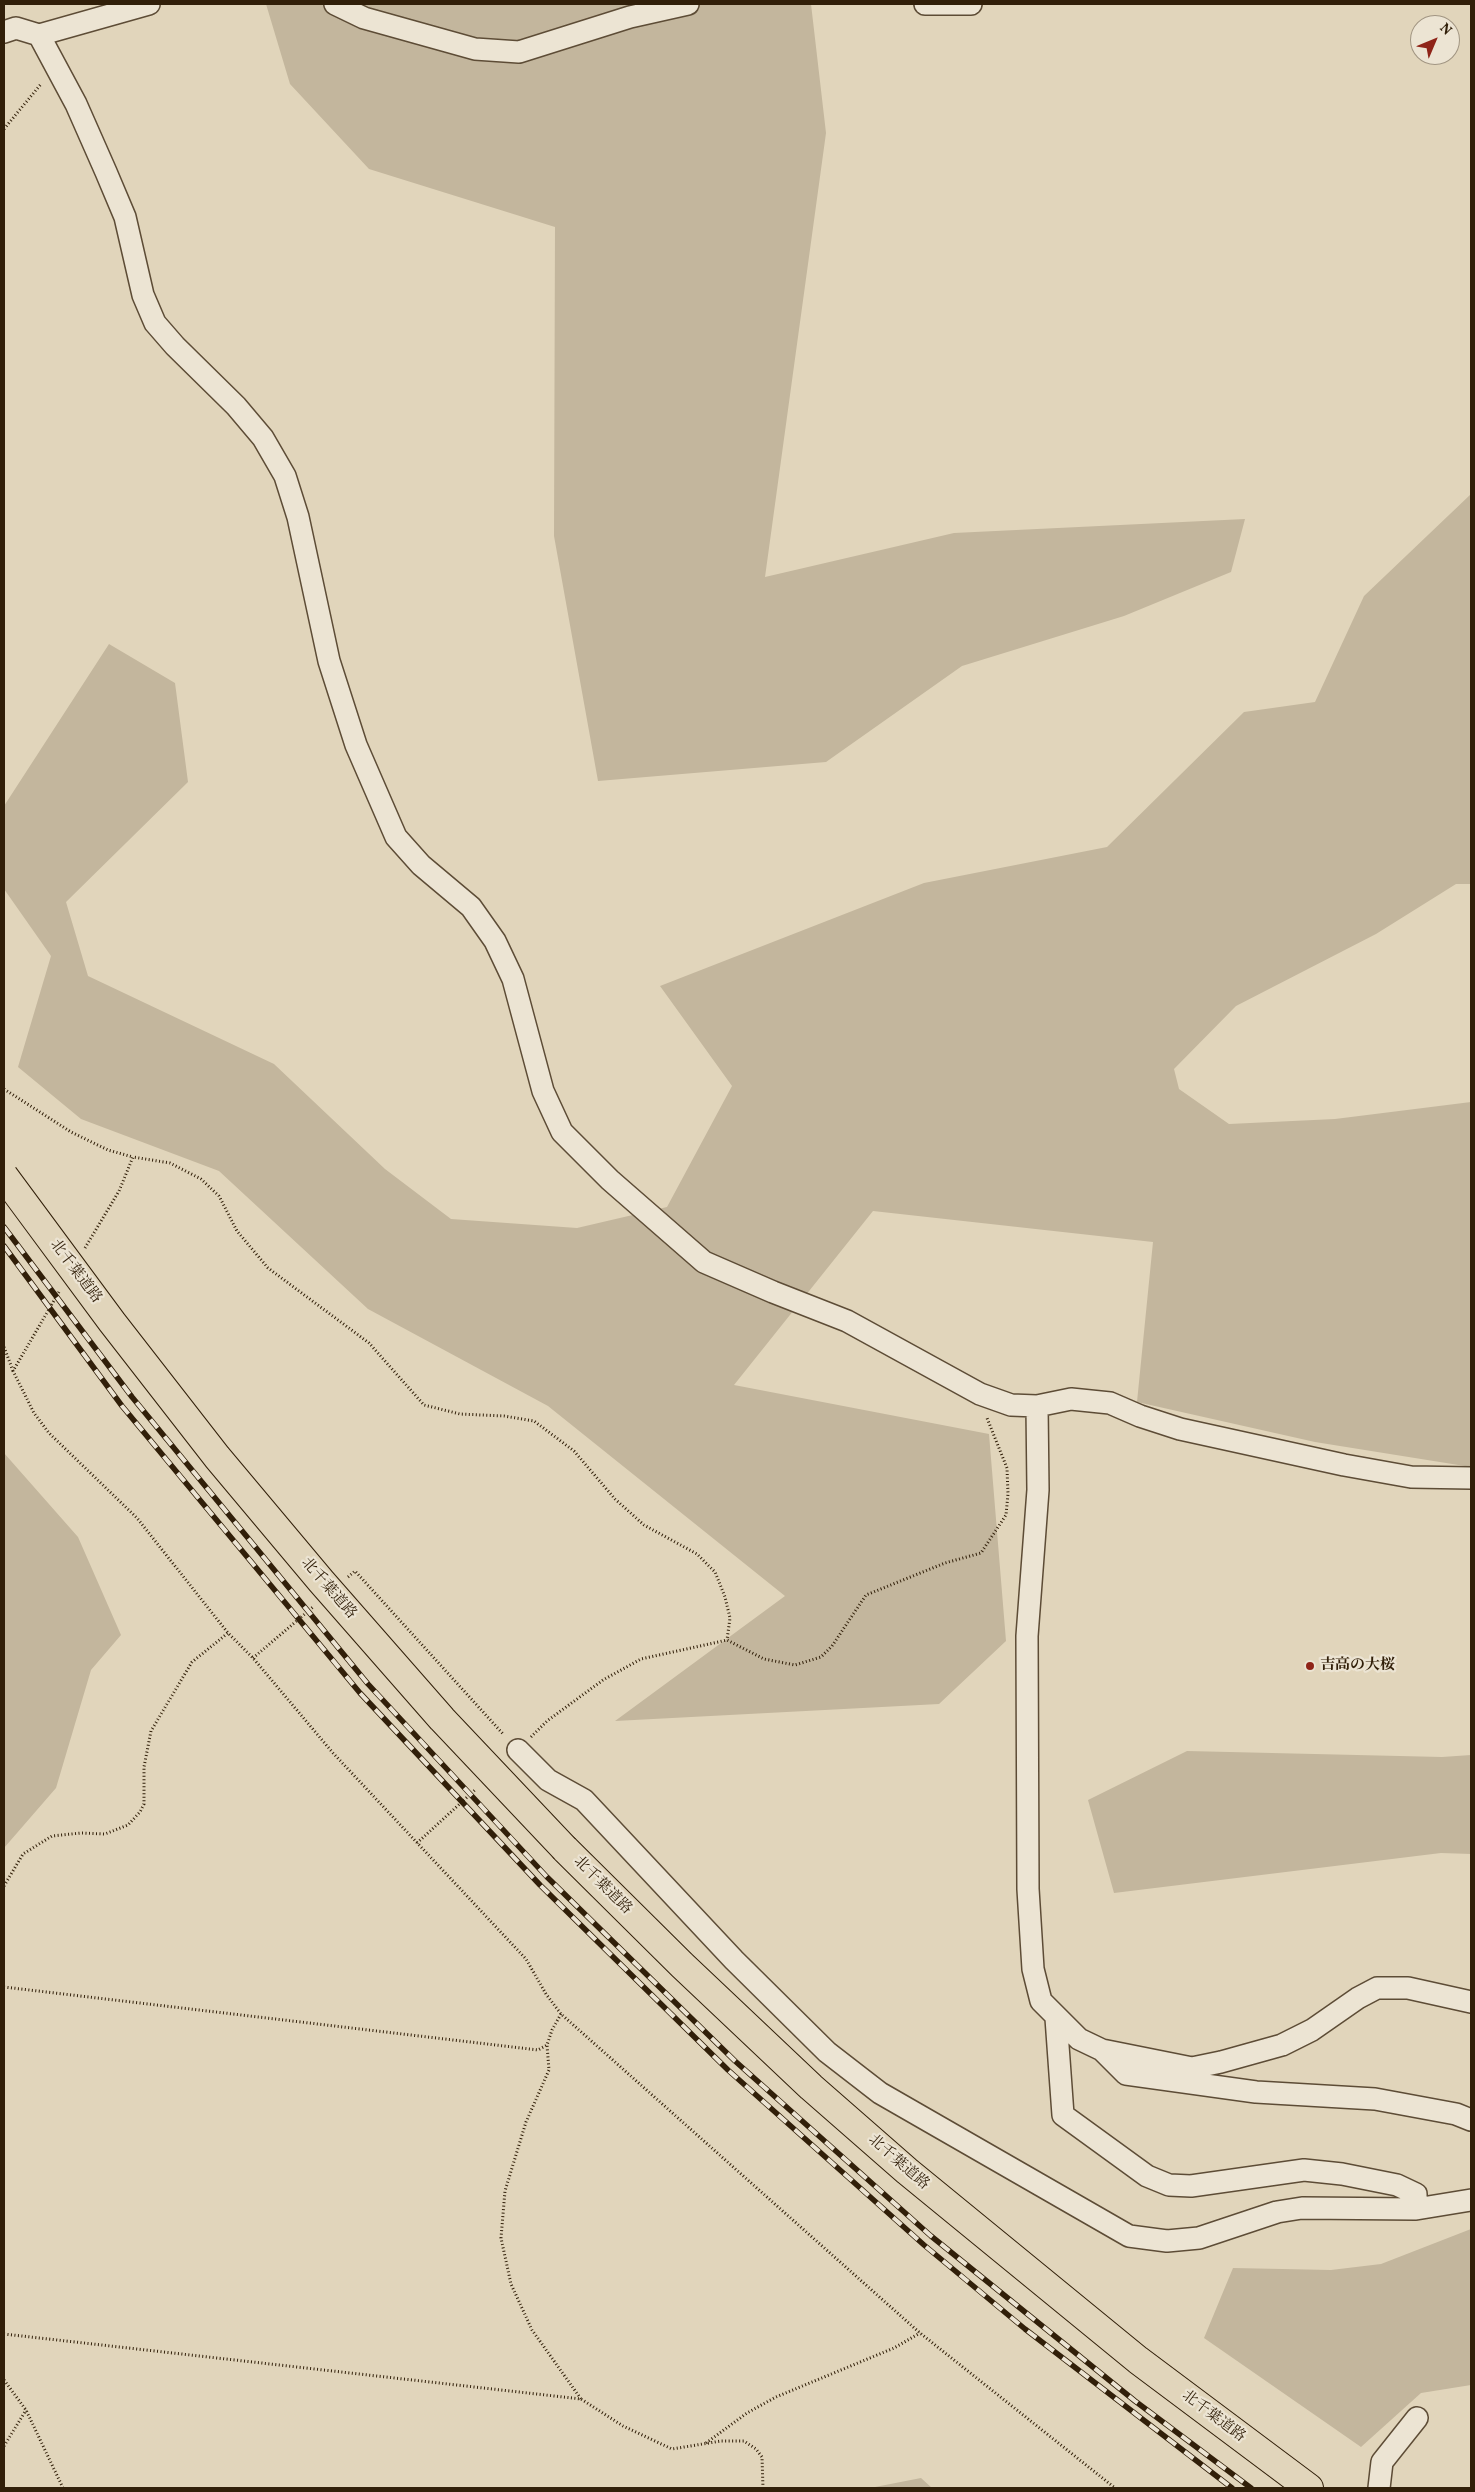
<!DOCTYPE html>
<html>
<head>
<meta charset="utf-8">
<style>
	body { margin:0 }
	#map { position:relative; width:1475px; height:2492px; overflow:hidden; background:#e1d5bb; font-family:Vollkorn,serif }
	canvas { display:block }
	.frame { position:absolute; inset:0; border:5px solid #311f09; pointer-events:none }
	.north { position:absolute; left:1410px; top:15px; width:50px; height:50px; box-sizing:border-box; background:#ece4d3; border:1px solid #a19582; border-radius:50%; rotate:45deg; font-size:14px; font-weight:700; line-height:20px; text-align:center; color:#311f09 }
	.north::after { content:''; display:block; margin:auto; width:18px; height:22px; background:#8f2418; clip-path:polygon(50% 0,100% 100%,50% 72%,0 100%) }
</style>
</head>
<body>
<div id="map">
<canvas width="1475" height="2492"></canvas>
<div class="frame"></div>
<div class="north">N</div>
</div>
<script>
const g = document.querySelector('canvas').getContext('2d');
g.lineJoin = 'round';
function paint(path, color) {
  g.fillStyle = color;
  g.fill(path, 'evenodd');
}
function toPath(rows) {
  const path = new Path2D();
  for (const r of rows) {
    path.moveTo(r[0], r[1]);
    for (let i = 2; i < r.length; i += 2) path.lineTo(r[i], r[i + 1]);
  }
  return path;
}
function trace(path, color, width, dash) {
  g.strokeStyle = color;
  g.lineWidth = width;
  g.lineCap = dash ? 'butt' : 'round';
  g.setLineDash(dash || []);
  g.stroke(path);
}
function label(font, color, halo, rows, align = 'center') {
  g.font = font + ' Vollkorn,"Noto Serif JP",serif';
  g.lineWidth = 4.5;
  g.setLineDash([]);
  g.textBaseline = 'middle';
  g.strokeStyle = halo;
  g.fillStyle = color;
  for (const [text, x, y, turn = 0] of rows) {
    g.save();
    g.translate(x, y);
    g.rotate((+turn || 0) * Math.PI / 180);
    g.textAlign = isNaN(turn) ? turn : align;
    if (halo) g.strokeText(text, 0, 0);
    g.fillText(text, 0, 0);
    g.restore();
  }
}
paint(toPath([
	[266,4,811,4,826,133,765,577,954,533,1245,519,1231,572,1124,616,962,666,826,762,598,781,554,536,555,227,369,169,290,84],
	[1471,494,1471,884,1456,884,1376,934,1236,1006,1174,1069,1179,1089,1229,1124,1335,1119,1471,1102,1471,1467,1315,1442,1137,1402,1153,1242,873,1211,734,1385,989,1434,1006,1641,939,1704,615,1721,785,1596,548,1406,368,1309,219,1171,81,1119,18,1067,51,956,4,889,4,806,109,644,175,683,188,782,66,902,88,976,274,1064,385,1169,451,1219,577,1228,667,1207,732,1086,660,986,924,883,1107,847,1244,712,1315,702,1364,596],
	[4,1453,78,1537,121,1635,91,1670,56,1788,4,1848],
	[1187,1751,1442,1757,1471,1755,1471,1854,1441,1853,1114,1893,1088,1800],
	[1471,2229,1471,2385,1421,2393,1361,2447,1204,2338,1233,2268,1331,2270,1381,2264],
	[921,2478,932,2488,870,2488]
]), '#c3b69d');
const minor = toPath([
	[335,4,364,18,475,49,519,52,630,17,688,4],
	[925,4,971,4],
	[4,32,16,28,39,35,149,4],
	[39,35,76,104,106,172,125,217,143,295,155,323,175,346,236,406,263,438,285,476,298,517,329,661,356,745,396,837,421,865,471,907,495,941,513,979,543,1091,562,1132,610,1180,704,1262,773,1292,847,1321,980,1394,1011,1405,1037,1406,1071,1399,1110,1403,1140,1416,1180,1429,1344,1465,1411,1477,1471,1478],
	[1037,1406,1038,1490,1027,1636,1028,1889,1033,1969,1041,2001,1079,2039,1102,2050,1192,2068,1221,2062,1282,2045,1312,2030,1358,1998,1377,1988,1408,1988,1471,2002],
	[518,1750,548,1780,584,1800,734,1960,827,2052,880,2093,1129,2236,1167,2241,1199,2238,1277,2212,1302,2208,1416,2209,1416,2194,1397,2185,1342,2174,1304,2170,1191,2186,1169,2185,1147,2176,1063,2115,1056,2018],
	[1102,2050,1126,2074,1256,2092,1375,2099,1456,2114,1471,2120],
	[1416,2209,1471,2200],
	[1379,2488,1382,2462,1417,2418]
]);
const highway = toPath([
	[565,1849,682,1965,811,2087,907,2171,1138,2360,1309,2488]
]);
trace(minor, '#5d4c36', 24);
trace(highway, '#311f09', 30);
trace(toPath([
	[4,129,41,84],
	[4,1089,71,1132,108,1150,133,1157],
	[85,1248,119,1191,133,1157,170,1163,201,1179,219,1196,237,1231,268,1268,369,1343,424,1405,460,1414,504,1416,534,1421,574,1451,615,1499,644,1525,697,1554,715,1572,725,1597,730,1618,727,1640],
	[59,1292,13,1371,34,1413,49,1433,137,1518,228,1633,253,1658,333,1753,526,1959,546,1994,561,2014,920,2333,1115,2488],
	[4,1347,13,1371],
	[348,1577,355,1571,504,1735],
	[253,1658,313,1607],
	[531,1737,547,1721,603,1680,641,1659,727,1640,764,1659,795,1665,821,1657,832,1646,866,1595,945,1563,981,1553,1006,1515,1008,1494,1007,1468,987,1418],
	[417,1843,476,1789],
	[4,1886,23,1854,52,1836,81,1833,105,1834,128,1825,140,1812,144,1804,144,1767,151,1731,192,1662,228,1633],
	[4,1987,538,2050,547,2045],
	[561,2014,552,2030,547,2045,549,2070,526,2122,505,2191,501,2238,511,2284,532,2330,581,2399],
	[4,2334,581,2399,623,2426,672,2449,721,2441,744,2441,756,2449,762,2457,763,2488],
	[4,2380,26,2410,63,2488],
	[706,2443,747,2413,776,2397,894,2348,920,2333],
	[4,2446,26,2410]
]), '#311f09', 3, [1, 2.5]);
trace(minor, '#ece4d3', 21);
trace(highway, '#e1d5bb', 28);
const rail = toPath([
	[4,1227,132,1397,368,1684,547,1877,735,2061,931,2236,1135,2401,1251,2488],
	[4,1246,122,1406,360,1693,540,1885,728,2070,924,2245,1025,2329,1232,2488]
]);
trace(rail, '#311f09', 5.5);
trace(rail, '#ece4d3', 4, [11]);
const highwayBridge = toPath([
	[4,1176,112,1322,217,1457,321,1581,442,1719,565,1849]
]);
trace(highwayBridge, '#311f09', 30, []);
trace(highwayBridge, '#e1d5bb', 28);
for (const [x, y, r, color] of [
	[1310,1666,5,"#8f2418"]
]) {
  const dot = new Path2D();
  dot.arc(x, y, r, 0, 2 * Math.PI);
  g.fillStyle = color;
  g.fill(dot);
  trace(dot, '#ece4d3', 2);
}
label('15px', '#311f09', '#ece4d3', [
	["北千葉道路",75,1272,53],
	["北千葉道路",328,1589,49],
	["北千葉道路",602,1886,45],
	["北千葉道路",898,2163,41],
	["北千葉道路",1213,2417,37]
]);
label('bold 15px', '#311f09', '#ece4d3', [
	["吉高の大桜",1320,1666]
], 'left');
</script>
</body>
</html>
